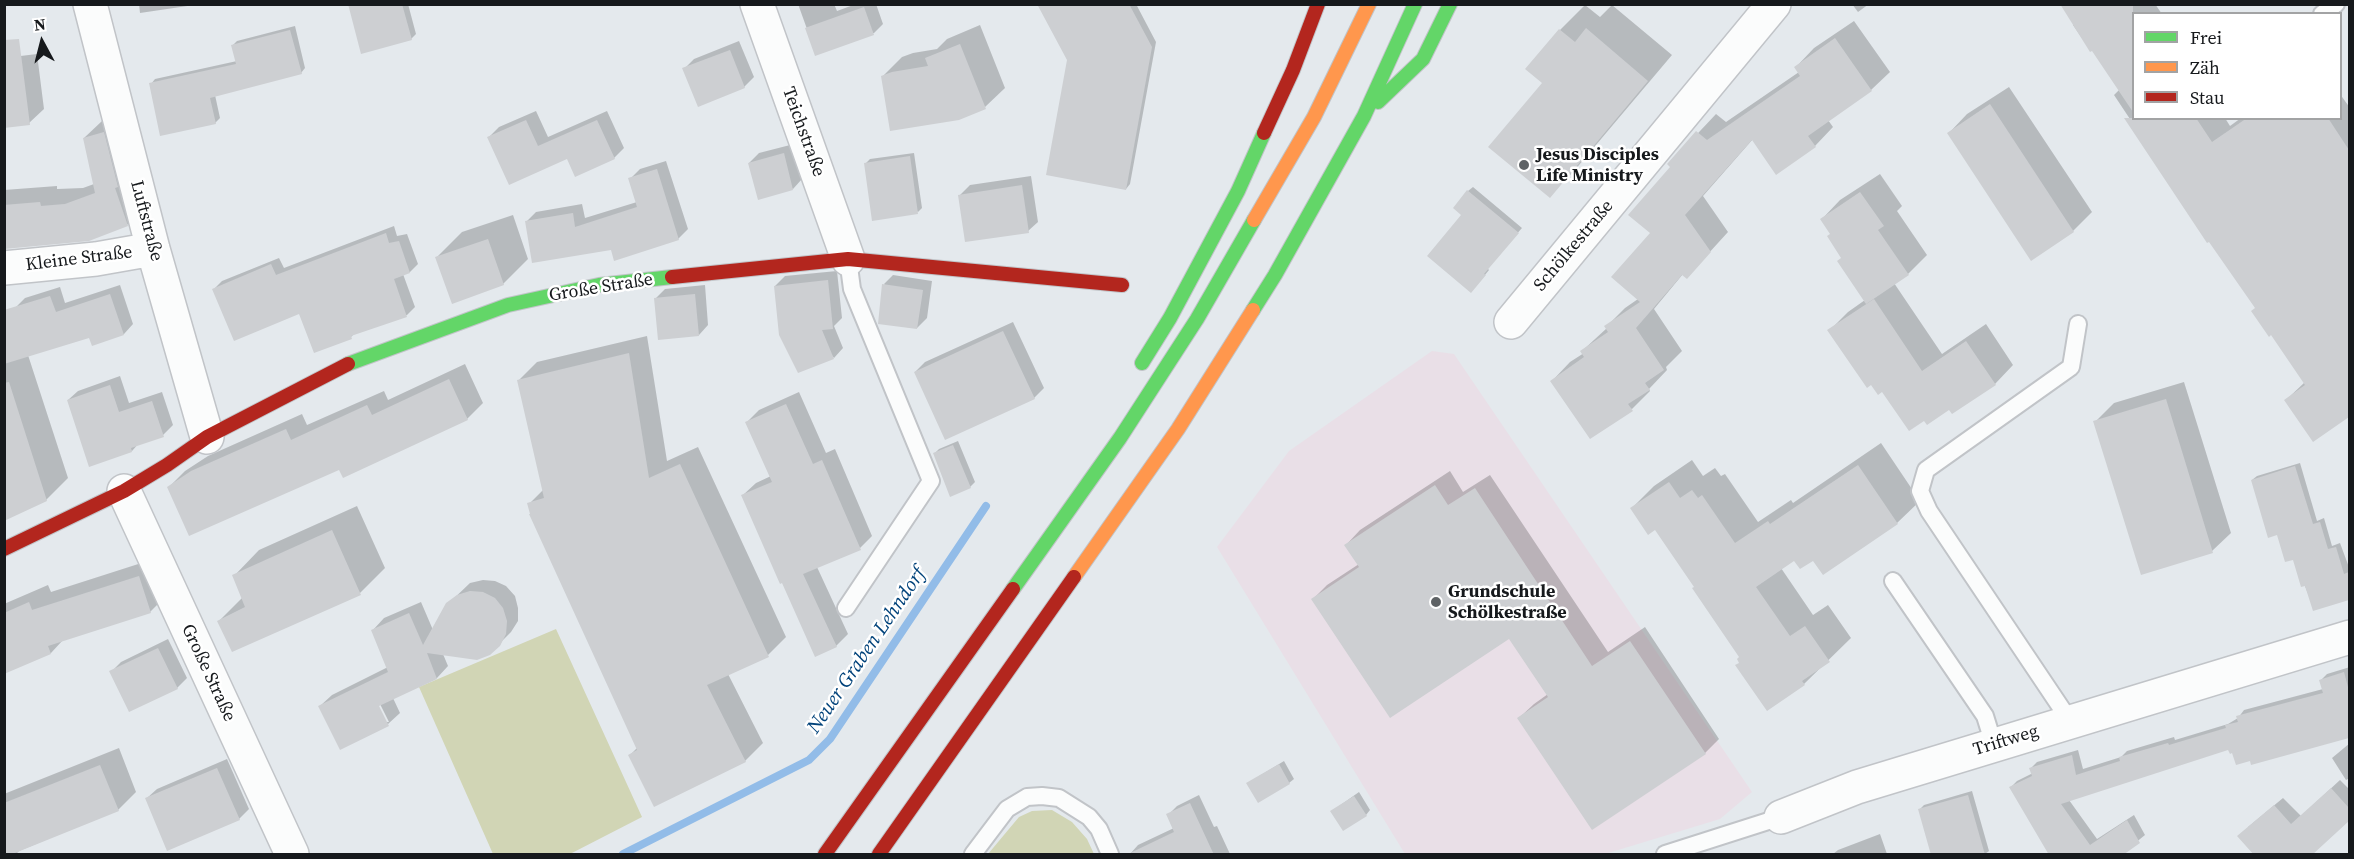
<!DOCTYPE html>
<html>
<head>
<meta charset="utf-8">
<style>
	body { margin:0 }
	#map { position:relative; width:2354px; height:859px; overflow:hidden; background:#e4e9ed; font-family:"Source Serif 4",serif }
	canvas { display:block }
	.frame { position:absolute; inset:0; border:6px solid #16191c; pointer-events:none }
	.legend { position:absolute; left:2132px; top:12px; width:210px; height:108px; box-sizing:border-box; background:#fff; border:2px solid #a2a3a4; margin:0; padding:8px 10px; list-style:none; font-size:18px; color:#16191c }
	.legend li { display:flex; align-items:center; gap:12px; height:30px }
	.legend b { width:30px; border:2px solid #a2a3a4 }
	.north { position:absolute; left:12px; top:12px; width:60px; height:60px; -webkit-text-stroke:4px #fff; paint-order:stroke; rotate:353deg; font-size:16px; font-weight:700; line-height:24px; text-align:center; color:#16191c }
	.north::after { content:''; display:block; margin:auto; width:21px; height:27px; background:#16191c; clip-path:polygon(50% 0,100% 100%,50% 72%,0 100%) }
</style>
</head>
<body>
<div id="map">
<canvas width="2354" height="859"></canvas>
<div class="frame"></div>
<ul class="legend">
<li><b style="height:8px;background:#63d668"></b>Frei</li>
<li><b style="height:8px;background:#ff974d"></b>Zäh</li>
<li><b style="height:8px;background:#b3261e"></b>Stau</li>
</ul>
<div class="north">N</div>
</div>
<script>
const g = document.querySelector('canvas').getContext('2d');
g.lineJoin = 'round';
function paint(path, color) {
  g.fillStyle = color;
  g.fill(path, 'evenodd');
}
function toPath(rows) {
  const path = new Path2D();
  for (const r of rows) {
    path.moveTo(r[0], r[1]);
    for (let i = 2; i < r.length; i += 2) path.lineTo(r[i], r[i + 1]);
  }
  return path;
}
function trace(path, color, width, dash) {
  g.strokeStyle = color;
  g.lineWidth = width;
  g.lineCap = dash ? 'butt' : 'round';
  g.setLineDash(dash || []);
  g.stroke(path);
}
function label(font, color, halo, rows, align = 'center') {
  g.font = font + ' "Source Serif 4",serif';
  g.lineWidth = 5;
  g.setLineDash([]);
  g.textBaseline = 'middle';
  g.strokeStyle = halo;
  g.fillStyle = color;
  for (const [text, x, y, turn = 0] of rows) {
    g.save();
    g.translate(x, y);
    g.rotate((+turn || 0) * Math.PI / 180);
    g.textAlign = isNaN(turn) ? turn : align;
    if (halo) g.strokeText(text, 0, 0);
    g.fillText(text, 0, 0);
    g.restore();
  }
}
paint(toPath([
	[1432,351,1454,354,1752,792,1720,819,1605,854,1405,854,1217,547,1289,451]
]), '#e9dfe7');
paint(toPath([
	[556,629,642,817,570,854,493,854,419,687],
	[1052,810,1072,822,1087,839,1094,854,988,854,1019,817,1032,811]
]), '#d1d5b5');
paint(toPath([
	[139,4,201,4,140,13],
	[353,4,408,4,416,34,411,39],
	[798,4,834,4,837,11,856,4,876,4,883,24,874,33,816,54],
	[1039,4,1136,4,1156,42,1130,184,1126,189,1069,59],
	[1852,4,1869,4,1858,12],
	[2075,4,2155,4,2162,14,2134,14,2134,118,2225,118,2230,126,2241,118,2340,118,2340,94,2350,108,2350,292,2338,299,2350,316,2350,415,2313,440,2286,400,2305,382,2114,95,2120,89,2093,49,2090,50,2073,25],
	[1585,5,1600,17,1612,5,1672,55,1574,171,1549,196,1560,30],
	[1854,21,1890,72,1871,90,1828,120,1833,127,1815,146,1753,139,1703,196,1728,232,1687,277,1683,274,1654,309,1682,351,1666,367,1667,370,1649,389,1650,391,1632,409,1552,381,1570,362,1584,353,1582,351,1607,328,1606,327,1625,308,1638,299,1652,233,1672,167,1669,164,1716,114,1726,122,1799,72,1796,67,1814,48],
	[980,25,1005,88,985,107,959,118,882,77,902,57,913,53,937,49,947,39],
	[295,26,305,68,301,73,215,95,220,118,215,123,151,84,155,79,237,61,233,45,237,41],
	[739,41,754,77,744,87,684,69,694,59],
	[37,54,44,109,29,123,4,58],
	[2009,87,2092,212,2073,231,2032,259,1949,133,1967,114],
	[536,111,548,137,607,111,624,148,614,158,568,157,489,137,499,127],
	[121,116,144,208,127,225,4,248,4,190,57,186,57,189,83,188,94,184,84,138,102,121],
	[794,144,802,179,793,189,749,163,759,153],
	[914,153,922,208,918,212,865,164,870,159],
	[666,161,688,229,678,239,526,222,536,212,582,204,585,218,637,202,630,179,640,169],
	[1880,174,1902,206,1897,211,1927,255,1908,274,1894,283,1942,354,1986,324,2013,365,1995,384,1882,390,1829,331,1848,312,1865,300,1832,233,1822,219,1840,200],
	[1031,176,1038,222,1028,231,960,195,970,185],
	[1473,187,1522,228,1487,268,1489,270,1476,286,1463,214,1468,191],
	[513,215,528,259,503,284,437,257,462,232],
	[394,226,397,236,407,234,418,264,410,272,403,274,415,307,407,315,355,333,351,337,300,312,214,289,222,281,279,258,284,268],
	[837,271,842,318,834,326,843,348,834,358,775,286,785,276],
	[893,275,932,281,927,318,917,328,884,284],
	[120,285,133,324,124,334,90,336,28,355,68,478,46,500,4,519,4,331,15,308,25,298,60,287,65,303],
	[705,285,708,325,699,335,655,299,665,289],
	[1013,322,1044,388,1034,398,915,372,925,362],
	[647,336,667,461,698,447,786,637,768,655,728,674,763,743,745,761,630,755,638,747,529,504,544,489,519,380,537,362],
	[465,364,483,403,467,419,339,468,169,487,185,471,208,456,302,414,307,425,384,391,388,400],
	[120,376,129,403,162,392,173,425,163,435,139,443,132,451,68,400,78,391],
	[2184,382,2231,533,2212,551,2095,422,2114,403],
	[799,392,826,453,835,449,872,536,860,548,817,567,848,634,836,646,743,495,756,483,771,476,746,423,759,410],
	[958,441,975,482,970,487,935,453,939,449],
	[1881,443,1920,501,1897,523,1823,573,1813,559,1795,559,1781,568,1813,615,1828,605,1851,638,1804,684,1741,662,1741,657,1656,528,1632,508,1654,486,1692,460,1703,476,1715,468,1721,476,1725,474,1758,522,1791,500,1793,503],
	[2300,463,2317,521,2324,518,2332,546,2340,543,2350,570,2350,598,2314,609,2294,558,2278,533,2252,480,2257,476],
	[1450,471,1463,492,1490,475,1608,652,1645,627,1719,739,1705,753,1519,718,1534,704,1548,694,1510,637,1313,599,1327,585,1359,564,1346,545,1360,530],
	[357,506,385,568,360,593,219,621,243,597,234,576,259,550],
	[157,558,168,594,150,612,63,640,51,653,4,672,4,604,48,585,51,592],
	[483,580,495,581,506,586,515,596,518,608,518,621,511,632,489,654,443,654,448,666,437,678,393,698,400,713,388,724,340,748,320,706,332,695,388,667,373,630,384,618,421,602,433,630,448,604,470,583],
	[377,698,389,722,386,722,375,699],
	[168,639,187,678,177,688,111,672,121,662],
	[2350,667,2350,736,2252,763,2251,759,2229,748,2069,800,2097,839,2134,815,2145,835,2124,852,2125,854,2050,854,2011,787,2017,781,2033,773,2031,768,2037,762,2078,750,2083,769,2121,757,2127,751,2174,737,2175,740,2228,724,2238,718,2244,710,2323,689,2321,680,2327,674],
	[2350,743,2350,778,2346,780,2332,758],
	[119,748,136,792,118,810,19,851,16,854,4,854,4,794],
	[227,759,249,809,239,819,147,798,157,789],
	[1284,761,1294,779,1289,783,1248,783],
	[2340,780,2350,790,2350,819,2311,854,2248,827,2283,798,2301,816],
	[1972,791,1989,851,1985,854,1964,854,1919,810,1924,805],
	[1359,792,1370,810,1366,815,1332,811],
	[1199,795,1214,827,1217,826,1230,854,1130,854,1138,845,1174,828,1168,815,1177,806],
	[1880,834,1887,854,1833,854,1838,850]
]), '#0003');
trace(toPath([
	[623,854,809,760,830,739,986,506]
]), '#92bce8', 8);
paint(toPath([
	[348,4,402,4,412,40,361,54],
	[1037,4,1129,4,1152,47,1126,190,1046,175,1067,60],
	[2060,4,2133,4,2133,112,2092,51,2090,52],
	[864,7,874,35,815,56,805,28],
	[1586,28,1648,81,1550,198,1488,147,1542,83,1525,69,1559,29,1575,42],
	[290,30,302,74,210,98,216,124,160,136,149,83,236,64,231,45],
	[1835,38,1872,91,1808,136,1816,147,1776,175,1752,140,1685,215,1711,252,1687,279,1682,275,1636,328,1664,370,1645,383,1650,390,1628,404,1633,411,1590,439,1550,381,1584,357,1580,351,1608,332,1604,326,1640,302,1611,277,1650,233,1628,215,1670,167,1667,164,1696,131,1707,140,1800,76,1794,67],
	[19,39,30,125,4,128,4,40],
	[960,44,986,109,959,120,890,131,881,76,892,72,928,66,925,58],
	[730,50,745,88,698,107,682,68],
	[1990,104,2074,232,2031,261,1947,133],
	[2124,118,2196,118,2212,142,2247,118,2328,118,2349,150,2349,417,2313,442,2284,400,2305,385,2271,335,2269,337,2251,311,2255,308,2209,242,2207,243],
	[526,120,538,146,597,120,615,159,575,177,567,159,509,185,487,137],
	[104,132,118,187,115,188,128,226,89,241,4,249,4,205,40,202,41,206,65,204,95,193,83,138],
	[784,153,793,190,758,200,748,163],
	[910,156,918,214,872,221,864,163],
	[657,169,679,240,614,261,611,250,532,263,525,221,573,213,575,227,637,207,628,178],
	[1022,185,1029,233,965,242,958,195],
	[1467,190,1519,233,1484,274,1486,275,1471,293,1427,256,1461,215,1453,208],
	[1860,192,1884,226,1878,230,1909,275,1866,304,1837,261,1841,258,1827,236,1830,234,1820,219],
	[386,233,389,243,399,241,410,273,394,279,407,317,351,336,352,339,314,353,299,314,234,341,212,289,271,264,276,275],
	[488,239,504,285,452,304,435,257],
	[828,280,833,329,822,330,834,359,798,373,779,335,774,286],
	[882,284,923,290,917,329,878,324],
	[110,294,124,335,92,346,89,338,4,364,4,310,50,296,56,312],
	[695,294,699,336,658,340,654,298],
	[1874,299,1922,371,1966,341,1996,385,1952,414,1949,410,1927,425,1924,421,1909,431,1882,392,1878,395,1871,385,1867,388,1827,330],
	[1003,331,1035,399,945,440,914,372],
	[629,353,649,478,680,464,769,657,707,685,746,762,654,807,628,755,637,750,529,514,530,514,527,503,544,498,517,380],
	[449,379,468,420,343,478,339,470,189,536,167,487,191,471,286,429,291,440,367,405,372,415],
	[9,382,47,501,4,521,4,383],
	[110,385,119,412,152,401,164,437,131,448,132,452,89,467,67,400],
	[2166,399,2213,553,2141,575,2093,421],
	[786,404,813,464,822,460,861,550,803,574,837,647,815,657,782,583,780,584,741,495,772,482,745,422],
	[953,445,971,488,950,497,933,453],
	[1858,465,1898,524,1823,575,1813,561,1800,569,1794,561,1756,587,1790,636,1805,626,1830,662,1802,681,1805,685,1767,711,1735,665,1739,663,1737,659,1739,657,1692,588,1694,587,1655,530,1648,535,1630,508,1669,482,1680,498,1692,490,1698,498,1702,495,1735,543,1768,521,1770,524],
	[2295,466,2313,524,2320,522,2328,549,2336,547,2344,574,2349,572,2349,600,2313,611,2305,586,2301,587,2293,560,2285,562,2277,535,2268,538,2251,480],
	[1435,485,1448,505,1475,488,1592,666,1630,641,1706,754,1592,830,1517,718,1548,697,1509,639,1390,718,1311,599,1359,567,1344,545],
	[332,530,361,595,232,652,217,621,245,607,232,575],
	[139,576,151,613,48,646,51,654,4,674,4,613,29,602,32,610],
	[470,591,483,592,495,598,503,608,507,621,506,634,500,646,490,655,477,660,427,653,437,679,379,706,389,726,340,750,318,706,388,672,371,630,409,613,423,645,446,603,457,595],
	[158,648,178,689,129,712,109,671],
	[2344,672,2349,691,2349,738,2251,765,2250,761,2236,765,2232,753,2230,754,2228,750,2061,804,2090,845,2127,820,2140,843,2123,855,2049,855,2009,787,2032,776,2029,768,2072,755,2076,775,2120,761,2119,757,2168,743,2169,745,2226,728,2225,725,2238,722,2236,716,2323,693,2319,680],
	[1279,764,1290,784,1258,803,1246,783],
	[100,765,119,811,10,855,4,855,4,803],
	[217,768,240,820,167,851,145,798],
	[2331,788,2349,808,2349,821,2312,855,2254,855,2237,836,2274,805,2291,824],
	[1968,795,1985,855,1931,855,1918,809],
	[1354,796,1367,816,1343,831,1330,811],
	[1190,803,1214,855,1126,855,1174,832,1166,814]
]), '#cdcfd2');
const lane = toPath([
	[2322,14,2336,4],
	[1893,581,1985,716,1994,745],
	[846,608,931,481,852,289,848,259],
	[2070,721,1929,511,1920,491,1926,470,2071,367,2078,324],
	[973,854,1007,809,1027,797,1042,796,1059,798,1089,817,1099,829,1110,854],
	[1665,854,1781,817]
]);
const street = toPath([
	[90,4,153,249,207,437],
	[757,4,848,259],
	[4,268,96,259,153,249],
	[1511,322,1774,4],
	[124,491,292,854],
	[1781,817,1857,787,2350,637]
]);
const fast = toPath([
	[1378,102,1423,59,1450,4],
	[1253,310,1275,275,1364,116,1415,4],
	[1142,363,1170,318,1238,191,1264,133],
	[348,364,508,305,599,285,672,277],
	[1013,589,1120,438,1197,319,1254,220]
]);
const slow = toPath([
	[1254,220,1314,117,1369,4],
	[1074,577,1178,429,1253,310]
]);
const jam = toPath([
	[1264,133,1293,70,1318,4],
	[672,277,848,259,1122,285],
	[4,549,124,491,167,465,207,437,348,364],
	[825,854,1013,589],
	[879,854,1074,577]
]);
trace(lane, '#c1c4c8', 20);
trace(street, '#c1c4c8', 36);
trace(fast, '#c1c4c8', 16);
trace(slow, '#c1c4c8', 16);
trace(jam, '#c1c4c8', 16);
trace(lane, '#fbfcfc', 16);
trace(street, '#fbfcfc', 33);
trace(fast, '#63d668', 14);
trace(slow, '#ff974d', 14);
trace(jam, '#b3261e', 14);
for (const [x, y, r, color] of [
	[1524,165,6,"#5e6265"],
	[1436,602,6,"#5e6265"]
]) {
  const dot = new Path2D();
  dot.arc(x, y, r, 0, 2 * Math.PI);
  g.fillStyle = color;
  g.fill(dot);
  trace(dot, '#fff', 2);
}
label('18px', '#16191c', '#fff', [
	["Teichstraße",803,132,70],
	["Luftstraße",146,221,75],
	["Schölkestraße",1574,246,-50],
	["Kleine Straße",79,259,-7],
	["Große Straße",601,288,-9],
	["Große Straße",208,673,65],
	["Triftweg",2006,741,-17]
]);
label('bold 18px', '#16191c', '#fff', [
	["Jesus Disciples",1536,155],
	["Life Ministry",1536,176],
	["Grundschule",1448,592],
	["Schölkestraße",1448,613]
], 'left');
label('italic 20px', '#00427a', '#fff', [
	["Neuer Graben Lehndorf",867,651,-56]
]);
</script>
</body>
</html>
